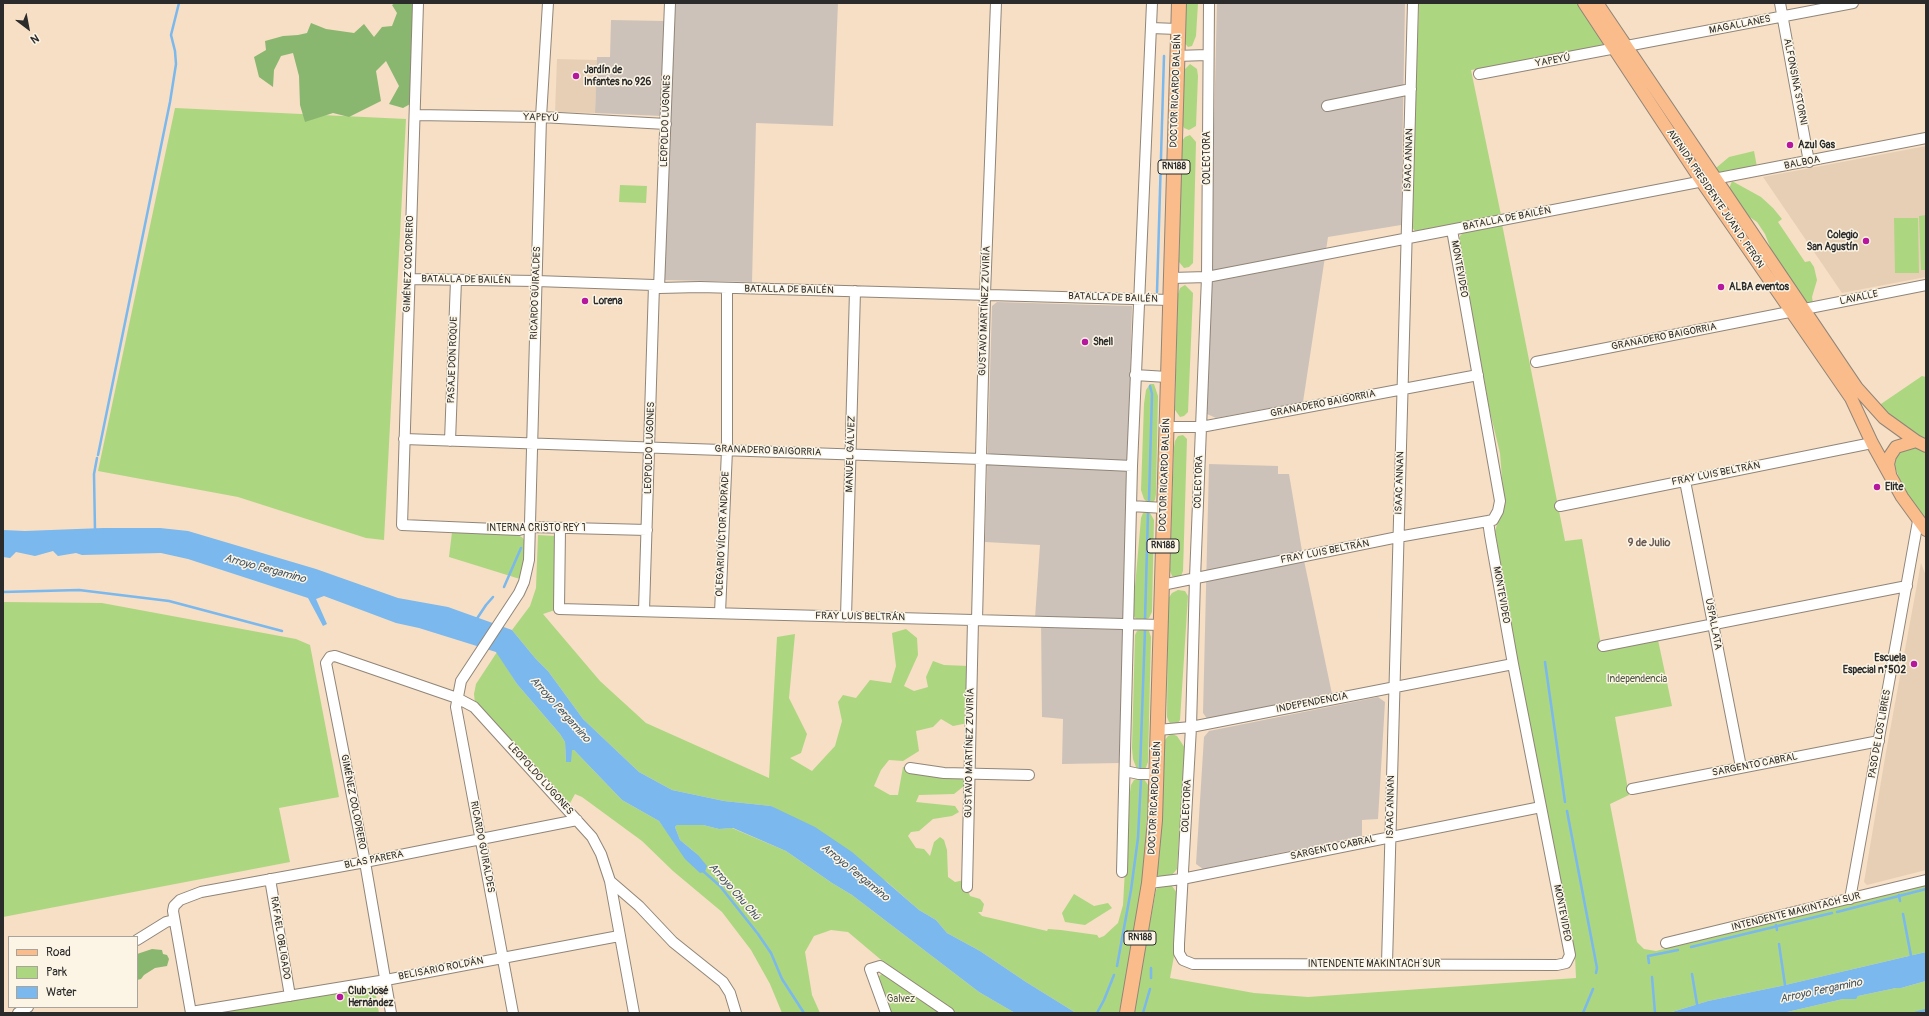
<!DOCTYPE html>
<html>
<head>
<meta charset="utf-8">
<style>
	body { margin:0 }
	#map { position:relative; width:1929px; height:1016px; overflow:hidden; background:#f6dfc5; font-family:Pangolin,sans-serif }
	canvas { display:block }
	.frame { position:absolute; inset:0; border:4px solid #2b2b2b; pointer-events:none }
	.legend { position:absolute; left:8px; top:936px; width:130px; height:72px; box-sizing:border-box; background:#fcf5e5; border:1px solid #a8a49b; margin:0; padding:5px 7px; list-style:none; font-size:12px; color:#2b2b2b }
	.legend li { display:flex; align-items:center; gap:8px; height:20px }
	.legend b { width:20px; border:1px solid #a8a49b }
	.north { position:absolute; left:8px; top:8px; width:40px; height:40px; -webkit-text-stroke:3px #fcf5e5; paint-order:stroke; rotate:148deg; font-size:11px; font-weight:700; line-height:16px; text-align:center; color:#2b2b2b }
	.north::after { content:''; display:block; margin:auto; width:14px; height:18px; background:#2b2b2b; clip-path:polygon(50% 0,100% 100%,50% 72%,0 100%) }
</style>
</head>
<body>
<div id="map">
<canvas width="1929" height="1016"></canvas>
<div class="frame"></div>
<ul class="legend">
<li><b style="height:5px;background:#fabc8b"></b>Road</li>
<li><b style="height:11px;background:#add681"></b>Park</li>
<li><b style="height:11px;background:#7ab8ed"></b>Water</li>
</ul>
<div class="north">N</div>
</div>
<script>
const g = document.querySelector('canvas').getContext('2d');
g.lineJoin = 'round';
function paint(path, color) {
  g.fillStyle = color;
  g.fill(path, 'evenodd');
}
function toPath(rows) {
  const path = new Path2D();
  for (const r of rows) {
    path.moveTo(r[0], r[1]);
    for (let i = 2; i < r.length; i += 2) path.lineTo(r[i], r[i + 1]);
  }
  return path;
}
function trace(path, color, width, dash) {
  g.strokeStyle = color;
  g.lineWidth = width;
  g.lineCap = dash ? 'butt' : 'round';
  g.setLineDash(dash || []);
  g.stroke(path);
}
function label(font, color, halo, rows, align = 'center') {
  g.font = font + ' Pangolin,sans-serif';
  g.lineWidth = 3;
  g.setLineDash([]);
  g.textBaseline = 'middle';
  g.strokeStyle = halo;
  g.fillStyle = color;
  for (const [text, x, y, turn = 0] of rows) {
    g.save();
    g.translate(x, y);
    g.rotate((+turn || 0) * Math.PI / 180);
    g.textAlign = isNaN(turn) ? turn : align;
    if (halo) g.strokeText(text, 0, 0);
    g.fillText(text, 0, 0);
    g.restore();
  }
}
paint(toPath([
	[557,59,597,60,595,113,555,112],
	[1926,146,1926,277,1842,293,1763,177],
	[1921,563,1926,576,1926,870,1867,885,1864,882,1886,752]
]), '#e7cfb5');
paint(toPath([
	[675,3,838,3,833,126,756,123,752,282,663,280],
	[1217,3,1405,3,1401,225,1328,237,1303,402,1216,418,1207,414],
	[611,20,664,21,661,116,595,113,597,57,610,57],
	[997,302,1132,306,1120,763,1062,764,1063,719,1042,717,1041,619,1035,618,1040,545,985,542,992,306],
	[1209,464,1278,466,1278,474,1289,474,1302,551,1332,694,1208,720,1203,713],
	[1378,697,1385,702,1378,819,1362,820,1362,836,1203,869,1196,864,1204,737,1209,731]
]), '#cdc2b9');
paint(toPath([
	[1185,3,1198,3,1196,36,1192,46,1188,47,1184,42],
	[1419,3,1577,3,1604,43,1600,51,1471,70,1501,215,1415,231,1411,226],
	[1190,64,1197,69,1198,76,1196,126,1189,130,1184,128,1182,124,1184,74,1185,69],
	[175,108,406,119,384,540,366,538,238,497,98,471],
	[1190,135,1196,142,1193,263,1189,267,1184,268,1179,262,1182,141,1185,137],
	[1754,151,1757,167,1720,173,1716,168,1729,157],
	[1732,181,1761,197,1773,208,1782,219,1778,222,1805,262,1810,261,1814,267,1817,280,1812,297,1813,303,1807,303,1774,257,1765,234,1757,222,1745,214,1729,189],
	[620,185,647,186,646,203,619,202],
	[1926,215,1926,270,1921,270,1919,216],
	[1894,218,1918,218,1919,273,1895,273],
	[1502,224,1565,541,1582,539,1602,651,1658,640,1672,706,1615,717,1629,795,1610,804,1637,942,1644,949,1656,951,1926,884,1926,952,1781,986,1708,1001,1669,1013,1133,1013,1156,890,1159,886,1166,884,1172,886,1177,893,1174,956,1170,978,1254,993,1308,997,1576,978,1575,956,1518,662,1495,531,1502,509,1503,491,1500,453,1490,412,1459,241,1460,236,1464,232],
	[1185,285,1193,293,1188,412,1184,416,1180,417,1175,410,1178,294,1180,288],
	[1922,376,1926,377,1926,439,1912,432,1878,406],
	[1150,384,1154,384,1158,396,1156,494,1155,500,1152,503,1148,503,1144,499,1141,490,1144,404,1146,390],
	[1183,435,1187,439,1183,571,1181,576,1177,578,1172,576,1170,571,1174,447,1175,441,1178,436],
	[1912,446,1926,453,1926,520,1902,486,1894,464,1895,456,1898,451],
	[1149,511,1154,520,1152,612,1149,618,1142,621,1136,619,1133,615,1133,610,1141,518,1143,513],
	[452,532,518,535,523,538,525,542,525,552,520,579,449,557],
	[538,535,555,536,555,610,543,614,600,681,646,723,769,778,777,637,795,634,789,698,807,734,801,753,790,758,812,771,835,746,842,721,838,702,843,695,856,698,870,680,891,683,896,666,892,633,906,629,917,638,918,655,904,686,914,691,928,687,926,677,933,661,944,665,969,666,968,723,953,726,941,719,933,727,916,731,919,751,903,761,889,760,881,770,874,786,890,795,898,795,903,767,917,765,964,777,964,786,954,794,919,795,916,802,955,806,959,812,952,816,933,819,919,831,911,832,908,836,916,848,924,849,930,856,934,842,940,837,944,840,947,850,948,877,955,882,964,880,970,896,980,899,984,904,982,912,978,912,982,916,1047,931,1048,929,1061,930,1097,935,1099,938,1104,936,1118,923,1123,905,1129,799,1131,785,1134,780,1140,778,1144,779,1148,785,1148,801,1144,865,1133,948,1119,1013,1076,1013,1026,982,980,951,947,933,936,920,919,910,887,882,771,806,724,801,672,790,639,772,583,719,548,671,535,658,512,630,530,606,536,588],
	[1178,590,1185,591,1188,596,1180,720,1178,723,1173,725,1169,722,1167,717,1168,599,1172,593],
	[3,602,102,603,296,639,310,645,339,797,279,808,290,862,3,917],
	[1143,629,1149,631,1151,637,1148,762,1145,770,1140,772,1136,767,1133,759,1132,748,1135,635,1137,631],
	[497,652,517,684,560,734,565,742,566,762,572,749,574,750,622,800,659,821,670,836,698,855,680,840,675,827,677,825,703,825,719,829,732,828,786,851,832,883,852,895,979,992,1015,1013,955,1013,880,959,848,932,831,930,814,936,805,952,812,995,820,1013,782,1013,770,984,751,950,722,912,673,871,642,841,582,797,575,794,569,805,475,703,474,694,476,684],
	[1172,734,1177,736,1185,748,1177,869,1172,875,1160,878,1157,874,1165,740,1168,736],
	[1074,894,1094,906,1108,903,1112,908,1085,925,1065,922,1062,913],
	[883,973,942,1013,892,1013,878,977],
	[1926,981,1926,1012,1783,1013,1843,999,1855,999,1858,996,1896,988,1901,988],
	[374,985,379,1013,209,1013]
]), '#add681');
paint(toPath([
	[395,3,416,3,412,103,403,108,389,104,399,86,386,61,376,71,381,101,349,117,333,113,305,122,300,105,299,76,293,53,281,56,274,70,273,87,259,77,254,57,266,50,265,41,283,36,298,35,307,33,311,23,326,29,354,33,364,24,374,37,382,27,392,26,397,13,392,5],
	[152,949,162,950,163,954,167,955,169,959,167,966,155,968,144,975,141,979,137,980,137,954]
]), '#8ab76f');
paint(toPath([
	[103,528,160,528,188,531,316,569,398,598,448,607,512,630,535,658,548,671,583,719,639,772,672,790,724,801,771,806,815,827,852,852,919,910,936,920,947,933,980,951,1026,982,1076,1013,1015,1013,979,992,852,895,832,883,786,851,733,828,719,829,703,825,677,825,675,827,680,840,698,855,707,866,705,872,700,873,685,859,659,821,622,800,574,750,572,750,571,762,566,762,565,742,560,734,517,684,496,652,419,628,396,623,324,596,316,599,327,624,323,626,308,598,188,559,161,553,82,555,76,553,58,556,53,551,35,556,16,552,10,558,3,557,3,530,25,531],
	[1926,952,1926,981,1901,988,1896,988,1858,996,1856,999,1843,999,1783,1013,1669,1013,1708,1001,1781,986]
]), '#7ab8ed');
trace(toPath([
	[1157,292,1164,56],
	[98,455,170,102,176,64,175,51,171,35,179,3],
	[1149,500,1152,394,1150,386],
	[95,531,94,474,97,458],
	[504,587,521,548],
	[3,592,79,590,169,601,282,631],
	[1145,619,1148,513],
	[476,620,486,605,493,597],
	[1545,662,1565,802],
	[1140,770,1145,630],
	[1567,811,1597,968,1596,973],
	[703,871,720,886,758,934,771,953,782,979,804,1013],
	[1899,895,1900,901],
	[1837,912,1926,889],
	[1903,914,1911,956],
	[1776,925,1777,930],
	[1779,944,1785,985],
	[1691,947,1832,913],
	[1649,963,1648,956,1678,950],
	[1117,966,1131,890,1138,838,1141,779],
	[1692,974,1697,1004],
	[1652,977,1655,1013],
	[1151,978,1151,968],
	[1097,1013,1104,1000,1114,975],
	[1143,1013,1150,989],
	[1583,1013,1593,989],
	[1915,1013,1926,1010]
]), '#7ab8ed', 2.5);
const minor = toPath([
	[418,3,402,525,519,530,530,527,647,530],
	[1209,3,1207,277,1195,578,1191,727,1179,944,1179,953,1183,960,1193,964,1557,965,1566,963,1570,955,1513,664,1490,535,1488,521,1493,520,1498,511,1500,501,1452,230],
	[1780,3,1809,162],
	[1151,28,1177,29],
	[1176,56,1207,55],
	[1479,74,1853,3],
	[1327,106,1411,89],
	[415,115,541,117,666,124],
	[1171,278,1207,277,1926,138],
	[409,279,536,281,654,285,659,288,700,287,1170,300],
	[659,288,670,3],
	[1536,362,1926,285],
	[1135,375,1167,377],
	[1167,427,1201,427,1478,375],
	[404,439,981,459,1132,466],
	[450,441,456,280],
	[1685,481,1741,767],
	[1131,506,1164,508],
	[1560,506,1872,443],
	[560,528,559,609,1161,625],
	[1162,585,1398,537,1488,521],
	[644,611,654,285],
	[720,613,727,450,727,288],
	[846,617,855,291],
	[977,620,985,294,996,3],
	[1603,646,1907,586],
	[1158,730,1191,727,1513,664],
	[910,768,944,773,1029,775],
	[1125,771,1139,774,1156,774],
	[1632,789,1879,741],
	[1122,872,1132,466,1152,3],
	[270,879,290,996],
	[610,881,639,906,673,942,723,982,730,993,736,1013],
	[1149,883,1182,879,1541,807],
	[967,887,973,620],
	[1850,899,1918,521],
	[137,940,166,922,174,920],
	[1666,943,1926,880],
	[1387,964,1413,3],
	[191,1012,386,980,619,936],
	[18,1013,28,1007],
	[191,1013,173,911,174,906,180,900,201,892,365,862,577,820],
	[391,1013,365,862,326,663,330,657,335,656,457,698,474,707,592,837,601,854,610,881,634,1013],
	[513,1013,456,707,461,681,519,593,524,582,529,560,541,117,548,3],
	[886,1013,870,969,880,966,949,1013]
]);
const major = toPath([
	[1584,3,1702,182,1851,398,1872,443,1902,497,1926,530],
	[1597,3,1857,388,1884,418,1916,441],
	[1890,474,1888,464,1890,456,1896,447,1916,441,1926,446]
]);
const highway = toPath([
	[1127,1013,1149,883,1155,820,1179,3]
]);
trace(minor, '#908578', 12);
trace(major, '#908578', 14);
trace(highway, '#908578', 16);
trace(minor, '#fff', 10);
trace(major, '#fabc8b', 12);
trace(highway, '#fabc8b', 14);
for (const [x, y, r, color] of [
	[576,76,4,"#b5179e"],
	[1790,145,4,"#b5179e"],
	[1866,241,4,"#b5179e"],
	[1721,287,4,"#b5179e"],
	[585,301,4,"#b5179e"],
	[1085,342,4,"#b5179e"],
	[1877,487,4,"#b5179e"],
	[1914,664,4,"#b5179e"],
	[340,997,4,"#b5179e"]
]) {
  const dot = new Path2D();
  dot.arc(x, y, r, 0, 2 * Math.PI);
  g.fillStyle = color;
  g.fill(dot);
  trace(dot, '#fcf5e5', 1.5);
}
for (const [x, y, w] of [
	[1174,167,32],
	[1163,546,32],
	[1140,938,32]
]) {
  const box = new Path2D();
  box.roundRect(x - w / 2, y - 7, w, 14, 3);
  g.fillStyle = '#fcf5e5';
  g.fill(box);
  trace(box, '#2b2b2b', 1);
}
label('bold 9px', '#2b2b2b', null, [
	["RN188",1174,167],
	["RN188",1163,546],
	["RN188",1140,938]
]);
label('10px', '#2b2b2b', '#fcf5e5', [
	["MAGALLANES",1740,25,-11],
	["YAPEYÚ",1553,61,-10],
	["ALFONSINA STORNI",1795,82,79],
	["DOCTOR RICARDO BALBÍN",1176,91,-88],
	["YAPEYÚ",541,118,2],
	["LEOPOLDO LUGONES",666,121,-88],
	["COLECTORA",1207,158,-90],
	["ISAAC ANNAN",1409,160,-88],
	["BALBOA",1802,163,-11],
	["AVENIDA PRESIDENTE JUAN D. PERÓN",1715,199,56],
	["BATALLA DE BAILÉN",1507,219,-11],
	["GIMÉNEZ COLODRERO",409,264,-88],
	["MONTEVIDEO",1459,269,80],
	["BATALLA DE BAILÉN",466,280,1],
	["BATALLA DE BAILÉN",789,290,1],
	["RICARDO GÜIRALDES",536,293,-88],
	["BATALLA DE BAILÉN",1113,298,2],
	["LAVALLE",1859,298,-12],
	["GUSTAVO MARTÍNEZ ZUVIRÍA",985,311,-88],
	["GRANADERO BAIGORRIA",1664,337,-11],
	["PASAJE DON ROQUE",453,360,-88],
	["GRANADERO BAIGORRIA",1323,404,-11],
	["LEOPOLDO LUGONES",650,448,-88],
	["GRANADERO BAIGORRIA",768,451,2],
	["MANUEL GÁLVEZ",851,454,-88],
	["FRAY LUIS BELTRÁN",1716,474,-11],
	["DOCTOR RICARDO BALBÍN",1165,475,-88],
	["COLECTORA",1199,482,-88],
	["ISAAC ANNAN",1400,483,-88],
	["INTERNA CRISTO REY 1",536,528],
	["OLEGARIO VÍCTOR ANDRADE",723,534,-87],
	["FRAY LUIS BELTRÁN",1325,552,-11],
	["MONTEVIDEO",1501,595,80],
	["FRAY LUIS BELTRÁN",860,617,1],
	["USPALLATA",1713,624,79],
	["INDEPENDENCIA",1312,703,-11],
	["PASO DE LOS LIBRES",1880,734,-80],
	["GUSTAVO MARTÍNEZ ZUVIRÍA",970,753,-89],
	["SARGENTO CABRAL",1755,765,-11],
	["LEOPOLDO LUGONES",540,779,48],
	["DOCTOR RICARDO BALBÍN",1155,798,-87],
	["GIMÉNEZ COLODRERO",353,802,79],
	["COLECTORA",1187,806,-87],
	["ISAAC ANNAN",1391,807,-89],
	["RICARDO GÜIRALDES",482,847,79],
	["SARGENTO CABRAL",1333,848,-12],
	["BLAS PARERA",374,860,-11],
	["INTENDENTE MAKINTACH SUR",1796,912,-14],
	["MONTEVIDEO",1562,913,79],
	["RAFAEL OBLIGADO",280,938,81],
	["INTENDENTE MAKINTACH SUR",1374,964],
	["BELISARIO ROLDÁN",441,969,-11]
]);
label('bold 10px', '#2b2b2b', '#fcf5e5', [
	["Jardín de",584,70],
	["Infantes nº 926",584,82],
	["Azul Gas",1798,145],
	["Colegio",1858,235,"right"],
	["San Agustín",1858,247,"right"],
	["ALBA eventos",1729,287],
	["Lorena",593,301],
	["Shell",1093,342],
	["Elite",1885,487],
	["Escuela",1906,658,"right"],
	["Especial n°502",1906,670,"right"],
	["Club José",348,991],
	["Hernández",348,1003]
], 'left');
label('10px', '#4c5640', '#fcf5e5', [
	["Independencia",1637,679],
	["Galvez",901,999]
]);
label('bold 11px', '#6a5953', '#fcf5e5', [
	["9 de Julio",1649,543]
]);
label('italic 11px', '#435565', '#fcf5e5', [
	["Arroyo Pergamino",265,569,15],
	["Arroyo Pergamino",560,710,48],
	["Arroyo Pergamino",855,873,39],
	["Arroyo Chu Chú",734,892,49],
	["Arroyo Pergamino",1821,991,-12]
]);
</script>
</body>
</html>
